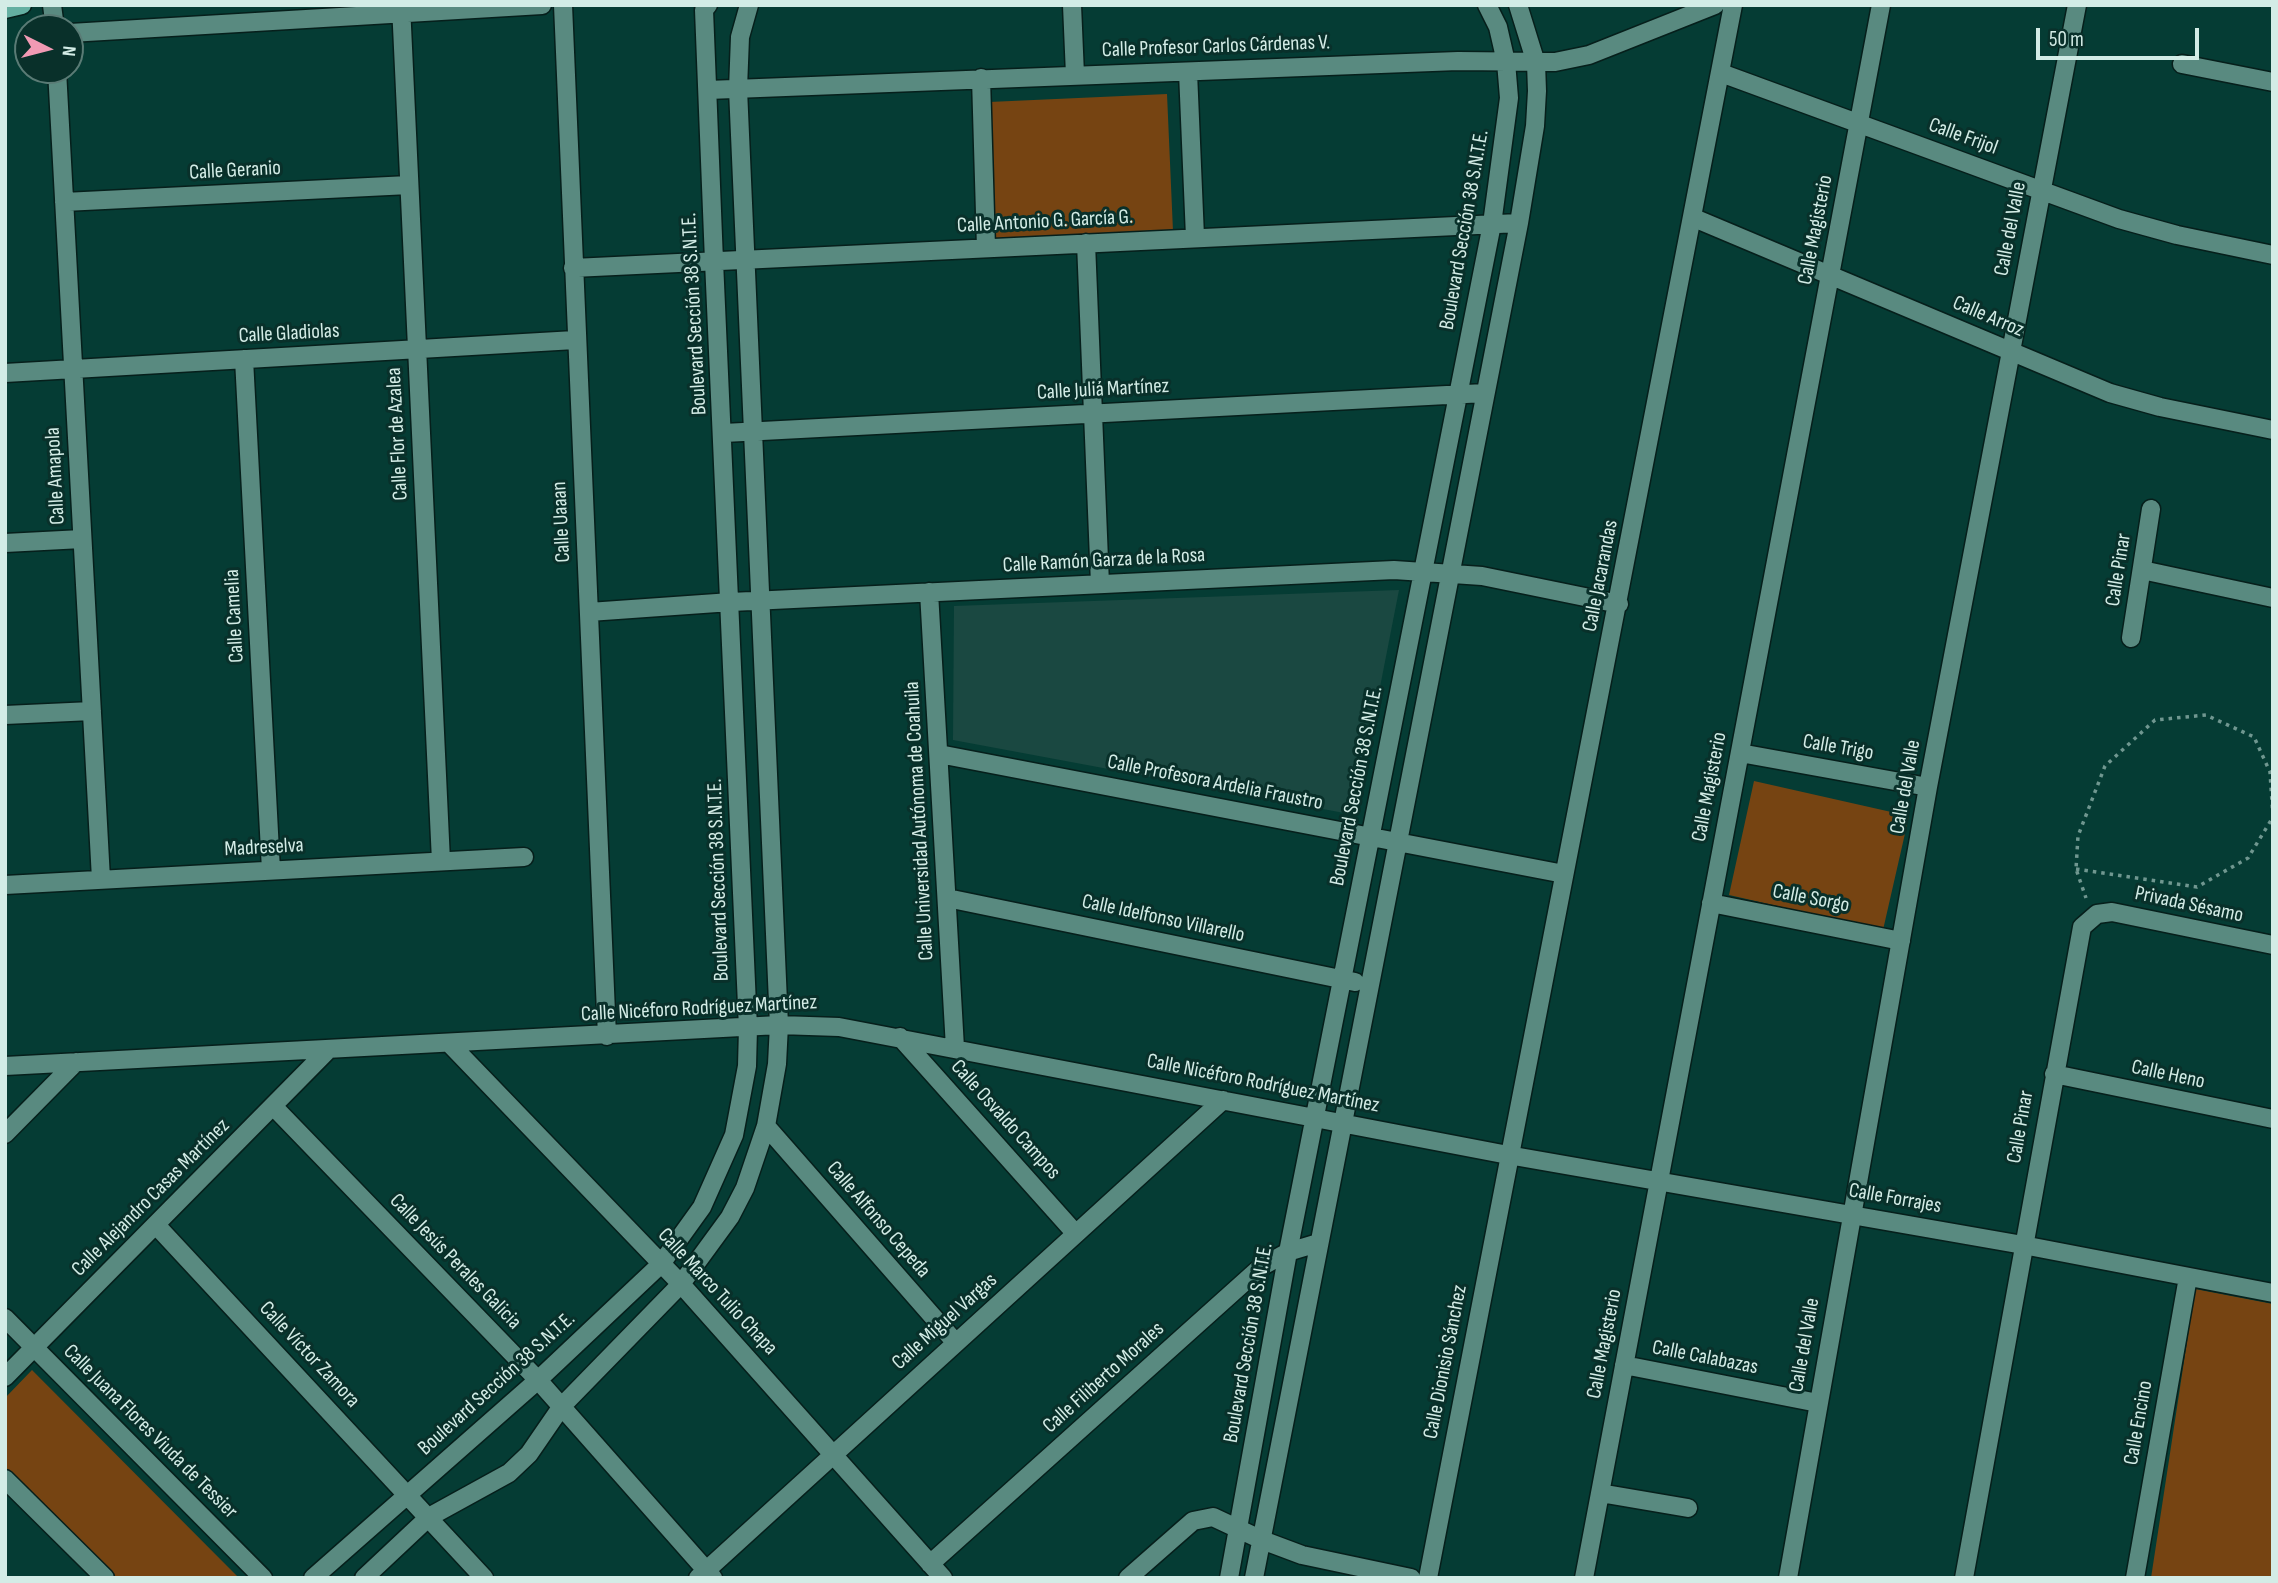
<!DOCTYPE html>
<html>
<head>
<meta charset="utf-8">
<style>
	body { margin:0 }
	#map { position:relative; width:2278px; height:1583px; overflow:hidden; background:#053c34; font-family:"Sofia Sans Condensed",sans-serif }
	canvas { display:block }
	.frame { position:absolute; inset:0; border:7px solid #d3ece6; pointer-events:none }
	.north { position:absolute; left:14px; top:14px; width:70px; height:70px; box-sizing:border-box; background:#09302a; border:2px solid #5a7b75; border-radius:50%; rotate:96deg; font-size:19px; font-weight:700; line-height:28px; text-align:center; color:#d3ece6 }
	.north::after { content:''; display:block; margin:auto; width:24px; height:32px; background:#f19ab4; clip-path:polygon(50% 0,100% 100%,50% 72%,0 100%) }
	.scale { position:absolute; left:2036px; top:28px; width:163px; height:32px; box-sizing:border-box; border:4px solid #d3ece6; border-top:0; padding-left:9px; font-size:21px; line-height:24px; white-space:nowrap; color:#d3ece6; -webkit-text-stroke:5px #09302a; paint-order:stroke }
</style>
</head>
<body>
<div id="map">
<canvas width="2278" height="1583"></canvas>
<div class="frame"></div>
<div class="north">N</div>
<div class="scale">50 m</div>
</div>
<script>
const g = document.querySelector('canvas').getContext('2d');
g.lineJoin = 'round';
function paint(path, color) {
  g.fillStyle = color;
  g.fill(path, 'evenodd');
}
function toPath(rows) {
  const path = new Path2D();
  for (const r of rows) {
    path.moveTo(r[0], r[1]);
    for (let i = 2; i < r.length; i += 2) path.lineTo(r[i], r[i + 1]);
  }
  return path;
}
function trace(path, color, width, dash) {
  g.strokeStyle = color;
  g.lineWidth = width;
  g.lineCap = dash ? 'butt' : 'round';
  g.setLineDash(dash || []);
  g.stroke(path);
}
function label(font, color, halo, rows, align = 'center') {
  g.font = font + ' "Sofia Sans Condensed",sans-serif';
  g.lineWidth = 6;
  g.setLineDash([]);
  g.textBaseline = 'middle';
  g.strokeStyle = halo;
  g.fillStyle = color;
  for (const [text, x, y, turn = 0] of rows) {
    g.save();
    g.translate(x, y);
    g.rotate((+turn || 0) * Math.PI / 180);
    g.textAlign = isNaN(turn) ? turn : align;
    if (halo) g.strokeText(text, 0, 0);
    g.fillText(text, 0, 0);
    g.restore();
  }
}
paint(toPath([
	[1399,590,1355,815,953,740,954,606]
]), '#1a4841');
paint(toPath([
	[1167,94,1173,231,995,240,989,102],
	[1754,781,1909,816,1883,930,1729,895],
	[2195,1289,2273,1304,2273,1578,2151,1578],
	[32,1370,239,1578,117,1578,5,1468,5,1398]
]), '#764412');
const minor = toPath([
	[52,5,55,28],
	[401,5,441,861],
	[563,5,607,1036],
	[1072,5,1075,75],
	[70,33,542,5],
	[2182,64,2273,82],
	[57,70,101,879],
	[1188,72,1195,237],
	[1721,73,2119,219,2177,235,2273,255],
	[981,78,986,248],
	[708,90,1458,61,1555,62,1589,55,1715,5],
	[64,202,409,185],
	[1694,218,2110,393,2160,407,2273,430],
	[1086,243,1100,584],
	[573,268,1519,223],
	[244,359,271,870],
	[5,373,575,340],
	[724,433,1485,393],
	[5,543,82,539],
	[2142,570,2273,598],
	[929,592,955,1048],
	[589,612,731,602,1394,570,1482,576,1619,604],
	[2131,638,2151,509],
	[5,715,92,711],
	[1740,753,1928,787],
	[939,754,1564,874],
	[5,885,524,857],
	[947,898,1355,982],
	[1711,903,1901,941],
	[900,1037,1076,1234],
	[450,1044,681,1284,943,1578],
	[5,1066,779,1025,839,1027,1508,1155,2023,1245,2273,1293],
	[2054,1074,2273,1119],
	[273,1106,538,1380,713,1578],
	[766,1126,956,1343],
	[5,1134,76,1062],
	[156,1225,484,1578],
	[5,1318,263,1578],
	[1624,1365,1818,1403],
	[5,1377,328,1050],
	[5,1479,105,1578],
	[1600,1493,1688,1508],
	[930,1564,1261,1267,1288,1252,1318,1243],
	[313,1578,538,1380,661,1264,702,1207,734,1135,747,1066,748,1028,714,261,704,10,708,5],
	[364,1578,429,1517,509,1473,529,1454,562,1406,681,1284,730,1217,745,1188,766,1126,777,1064,779,1025,738,89,740,37,749,5],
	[698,1578,1223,1100],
	[1128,1578,1193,1521,1213,1517,1262,1540,1302,1555,1411,1578],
	[1229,1578,1288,1252,1492,224,1509,98,1506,62,1498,27,1487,5],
	[1254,1578,1519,223,1535,126,1537,91,1536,63,1518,5],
	[1428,1578,1733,5],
	[1584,1578,1881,5],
	[1788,1578,1928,787,2077,5],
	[1964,1578,2082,927,2097,914,2112,912,2273,945],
	[2135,1578,2188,1277]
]);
const major = toPath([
	[5,9,22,5]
]);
trace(minor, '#061f1b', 21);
trace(major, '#061f1b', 21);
trace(toPath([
	[2076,869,2197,887,2248,858,2273,817,2270,772,2254,737,2206,715,2155,720,2105,766,2078,836,2076,869,2086,898]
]), '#709790', 3.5, [3.5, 5]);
trace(minor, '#598a80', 18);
trace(major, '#64afa1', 18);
label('21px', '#d3ece6', '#09302a', [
	["Calle Profesor Carlos Cárdenas V.",1216,47,-2],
	["Calle Frijol",1963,137,20],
	["Calle Geranio",235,171,-3],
	["Calle Antonio G. García G.",1045,222,-3],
	["Calle del Valle",2011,229,-79],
	["Boulevard Sección 38 S.N.T.E.",1465,230,-80],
	["Calle Magisterio",1816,230,-79],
	["Boulevard Sección 38 S.N.T.E.",695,314,-93],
	["Calle Arroz",1988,317,23],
	["Calle Gladiolas",289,334,-3],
	["Calle Juliá Martínez",1103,390,-3],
	["Calle Flor de Azalea",398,434,-93],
	["Calle Amapola",56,476,-93],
	["Calle Uaaan",562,522,-93],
	["Calle Ramón Garza de la Rosa",1104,561,-3],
	["Calle Pinar",2119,570,-81],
	["Calle Jacarandas",1601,576,-79],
	["Calle Camelia",235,616,-93],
	["Calle Trigo",1838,748,10],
	["Calle Profesora Ardelia Fraustro",1215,783,11],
	["Boulevard Sección 38 S.N.T.E.",1357,786,-79],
	["Calle Magisterio",1710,787,-79],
	["Calle del Valle",1906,787,-80],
	["Calle Universidad Autónoma de Coahuila",920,821,-93],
	["Madreselva",264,848,-3],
	["Boulevard Sección 38 S.N.T.E.",719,880,-92],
	["Calle Sorgo",1811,899,11],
	["Privada Sésamo",2189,905,12],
	["Calle Idelfonso Villarello",1163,919,12],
	["Calle Nicéforo Rodríguez Martínez",699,1009,-3],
	["Calle Heno",2168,1075,12],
	["Calle Nicéforo Rodríguez Martínez",1263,1084,11],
	["Calle Osvaldo Campos",1005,1120,48],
	["Calle Pinar",2021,1127,-80],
	["Calle Alejandro Casas Martínez",151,1198,-45],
	["Calle Forrajes",1895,1199,10],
	["Calle Alfonso Cepeda",878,1220,49],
	["Calle Jesús Perales Galicia",455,1262,46],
	["Calle Marco Tulio Chapa",717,1292,47],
	["Calle Miguel Vargas",945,1322,-42],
	["Boulevard Sección 38 S.N.T.E.",1249,1343,-80],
	["Calle Magisterio",1605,1344,-79],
	["Calle del Valle",1805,1345,-80],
	["Calle Víctor Zamora",309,1355,47],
	["Calle Calabazas",1705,1358,11],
	["Calle Dionisio Sánchez",1446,1362,-79],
	["Calle Filiberto Morales",1104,1378,-42],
	["Boulevard Sección 38 S.N.T.E.",497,1384,-42],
	["Calle Encino",2139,1423,-80],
	["Calle Juana Flores Viuda de Tessier",150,1432,45]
]);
</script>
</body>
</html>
